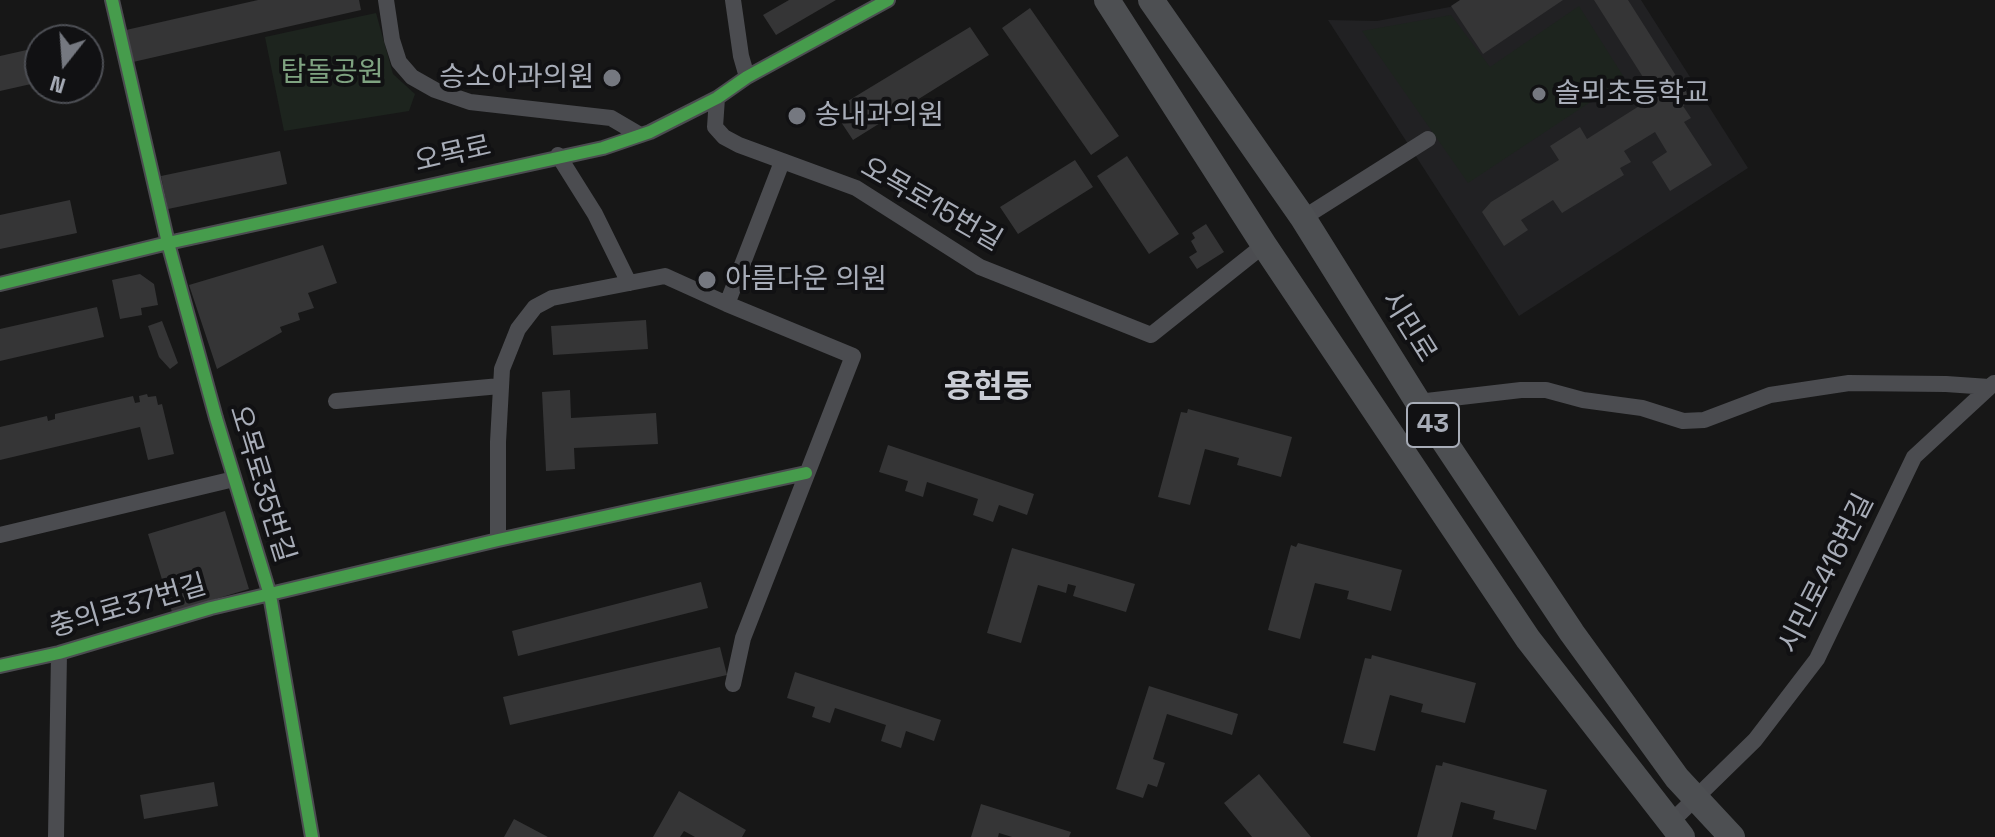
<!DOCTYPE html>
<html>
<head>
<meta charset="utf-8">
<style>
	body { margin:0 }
	#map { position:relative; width:1995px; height:837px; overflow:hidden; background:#171717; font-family:"Space Grotesk",sans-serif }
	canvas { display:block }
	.north { position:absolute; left:24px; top:24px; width:80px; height:80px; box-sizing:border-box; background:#111113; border:2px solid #4d4f55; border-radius:50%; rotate:197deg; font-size:22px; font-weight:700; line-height:32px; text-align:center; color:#a8adb8 }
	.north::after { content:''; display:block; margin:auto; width:28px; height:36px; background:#757880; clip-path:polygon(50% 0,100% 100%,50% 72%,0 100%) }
</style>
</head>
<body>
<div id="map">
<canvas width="1995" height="837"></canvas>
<div class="north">N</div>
</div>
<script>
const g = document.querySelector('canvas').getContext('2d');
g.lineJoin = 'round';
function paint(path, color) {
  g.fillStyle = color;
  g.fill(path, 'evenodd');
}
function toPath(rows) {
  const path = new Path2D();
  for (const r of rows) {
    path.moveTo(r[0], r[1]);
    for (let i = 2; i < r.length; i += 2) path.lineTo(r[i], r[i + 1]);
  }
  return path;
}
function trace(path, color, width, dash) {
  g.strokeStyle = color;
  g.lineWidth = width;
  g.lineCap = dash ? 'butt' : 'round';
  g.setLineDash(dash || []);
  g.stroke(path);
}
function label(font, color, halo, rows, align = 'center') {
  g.font = font + ' "Space Grotesk","Noto Sans KR",sans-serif';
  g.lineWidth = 8;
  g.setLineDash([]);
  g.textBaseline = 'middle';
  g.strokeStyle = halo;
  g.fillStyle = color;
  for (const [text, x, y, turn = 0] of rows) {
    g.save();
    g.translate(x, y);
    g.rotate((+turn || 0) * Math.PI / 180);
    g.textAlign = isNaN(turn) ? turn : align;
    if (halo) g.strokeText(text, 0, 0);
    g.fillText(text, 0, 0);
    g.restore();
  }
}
paint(toPath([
	[1465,0,1641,0,1748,168,1519,316,1328,20,1377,21,1460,5]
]), '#212123');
paint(toPath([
	[1579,6,1625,79,1468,183,1362,31,1451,15,1490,67],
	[376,13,393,74,415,94,409,111,284,131,265,37]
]), '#1d241e');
paint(toPath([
	[258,0,359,0,361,10,133,62,126,30],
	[789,0,836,0,776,35,763,15],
	[1460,0,1563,0,1483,54,1451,6],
	[1594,0,1628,0,1692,101,1683,106,1691,118,1684,122,1712,165,1670,191,1652,162,1667,152,1655,132,1624,151,1631,162,1620,168,1624,175,1562,213,1553,200,1521,220,1528,230,1504,246,1482,212,1491,202,1559,160,1550,146,1580,127,1587,139,1655,96],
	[1030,8,1119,136,1091,155,1002,28],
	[970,27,989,55,853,140,833,110],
	[89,46,95,70,88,72,88,47],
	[40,47,40,82,0,91,0,56],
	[280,151,287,184,168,209,161,176],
	[1127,156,1179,234,1149,254,1097,176],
	[1075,160,1093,187,1018,234,1000,207],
	[70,200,77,233,0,249,0,215],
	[1206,224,1224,252,1197,269,1189,257,1197,252,1191,241,1195,238,1192,233],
	[323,245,337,283,308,293,314,308,298,313,300,320,280,327,282,332,217,369,189,285],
	[140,274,154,284,158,305,141,308,142,315,120,319,112,280],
	[97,307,104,337,0,361,0,329],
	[646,320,648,349,553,355,551,326],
	[162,321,178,363,170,369,159,357,148,326],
	[570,390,571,418,656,413,658,444,574,448,575,469,546,471,542,392],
	[147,394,148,397,156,396,158,405,162,404,174,454,148,460,140,427,0,460,0,427,47,416,48,421,55,419,55,414,133,396,135,403,140,402,139,396],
	[1188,409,1292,437,1281,477,1237,465,1239,458,1205,449,1190,505,1158,497,1181,412,1187,413],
	[888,445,1034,494,1027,515,999,505,993,522,973,515,978,499,927,482,923,497,905,491,908,481,879,472],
	[225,511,249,589,172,612,148,534],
	[1298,543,1402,570,1391,611,1347,599,1349,591,1315,583,1300,639,1268,630,1291,545,1296,547],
	[1012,548,1135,584,1126,612,1073,596,1076,586,1068,584,1066,593,1038,585,1021,643,987,633],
	[701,582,708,608,518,656,512,631],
	[720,647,727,675,510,725,503,697],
	[1372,655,1476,683,1465,723,1421,712,1423,704,1390,695,1375,751,1343,743,1365,658,1371,659],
	[795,672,941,720,934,741,906,731,901,748,881,741,886,725,835,708,830,723,812,717,815,707,787,698],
	[1149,686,1238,714,1232,735,1167,714,1153,759,1165,763,1157,787,1148,784,1143,798,1116,789],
	[1443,762,1547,790,1536,830,1493,819,1495,811,1461,802,1452,837,1417,837,1436,765,1442,766],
	[1259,774,1311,837,1252,837,1224,803],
	[214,782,218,806,144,819,140,795],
	[679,791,746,830,742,837,695,837,684,831,680,837,653,837],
	[981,804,1071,832,1069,837,1012,837,999,833,998,837,971,837],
	[514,819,548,837,504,837]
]), '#353536');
trace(toPath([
	[112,0,168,243,216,418,270,595,312,837],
	[386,0,392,40,399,62,412,77,435,90,470,102,611,118,640,135],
	[733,0,741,56,747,77],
	[717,98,715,127,724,137,739,145,856,188,980,267,1151,335,1264,245],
	[558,155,595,214,629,283],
	[1303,218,1428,139],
	[0,284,168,243,603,148,650,132,717,98,747,77,888,0],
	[336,401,500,386],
	[1418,402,1521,390,1546,390,1583,400,1642,408,1683,421,1704,420,1770,395,1849,383,1946,384,1989,387],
	[0,535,234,479],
	[498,540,498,442,502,369,518,329,535,307,552,298,665,276,727,304],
	[0,666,59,653,211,608,498,540,806,473],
	[733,684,743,638,853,356,727,304,782,162],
	[1670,823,1755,740,1817,659,1914,457,1994,383],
	[56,837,59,653]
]), '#4b4c50', 16);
trace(toPath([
	[1107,0,1264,245,1528,639,1682,837],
	[1151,0,1303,218,1418,402,1572,633,1677,778,1732,837]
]), '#4d4f52', 26);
trace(toPath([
	[112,0,168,243,216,418,270,595,312,837],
	[0,284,168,243,603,148,650,132,717,98,747,77,888,0],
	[0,666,59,653,211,608,498,540,806,473]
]), '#469c4c', 12);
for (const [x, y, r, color] of [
	[612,78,10,"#757880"],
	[1539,94,8,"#757880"],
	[797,116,10,"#757880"],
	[707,280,10,"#757880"]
]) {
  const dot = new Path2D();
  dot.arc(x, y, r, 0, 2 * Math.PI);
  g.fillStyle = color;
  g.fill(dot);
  trace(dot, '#111113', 3);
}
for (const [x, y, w] of [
	[1433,425,52]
]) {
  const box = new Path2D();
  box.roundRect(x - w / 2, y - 22, w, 44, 6);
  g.fillStyle = '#111113';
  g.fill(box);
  trace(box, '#a8adb8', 2);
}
label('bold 26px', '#a8adb8', null, [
	["43",1433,425]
]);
label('28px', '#7fa381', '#111113', [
	["탑돌공원",332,73]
]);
label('28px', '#a8adb8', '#111113', [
	["승소아과의원",594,78,"right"],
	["솔뫼초등학교",1555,94],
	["송내과의원",815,116],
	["아름다운 의원",725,280]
], 'left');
label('28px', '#a8adb8', '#111113', [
	["오목로",453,155,-13],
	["오목로15번길",931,205,30],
	["시민로",1408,327,58],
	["오목로35번길",261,484,73],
	["시민로416번길",1827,574,-63],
	["충의로37번길",128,607,-16]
]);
label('bold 32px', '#c9ccd4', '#111113', [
	["용현동",988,388]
]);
</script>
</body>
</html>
